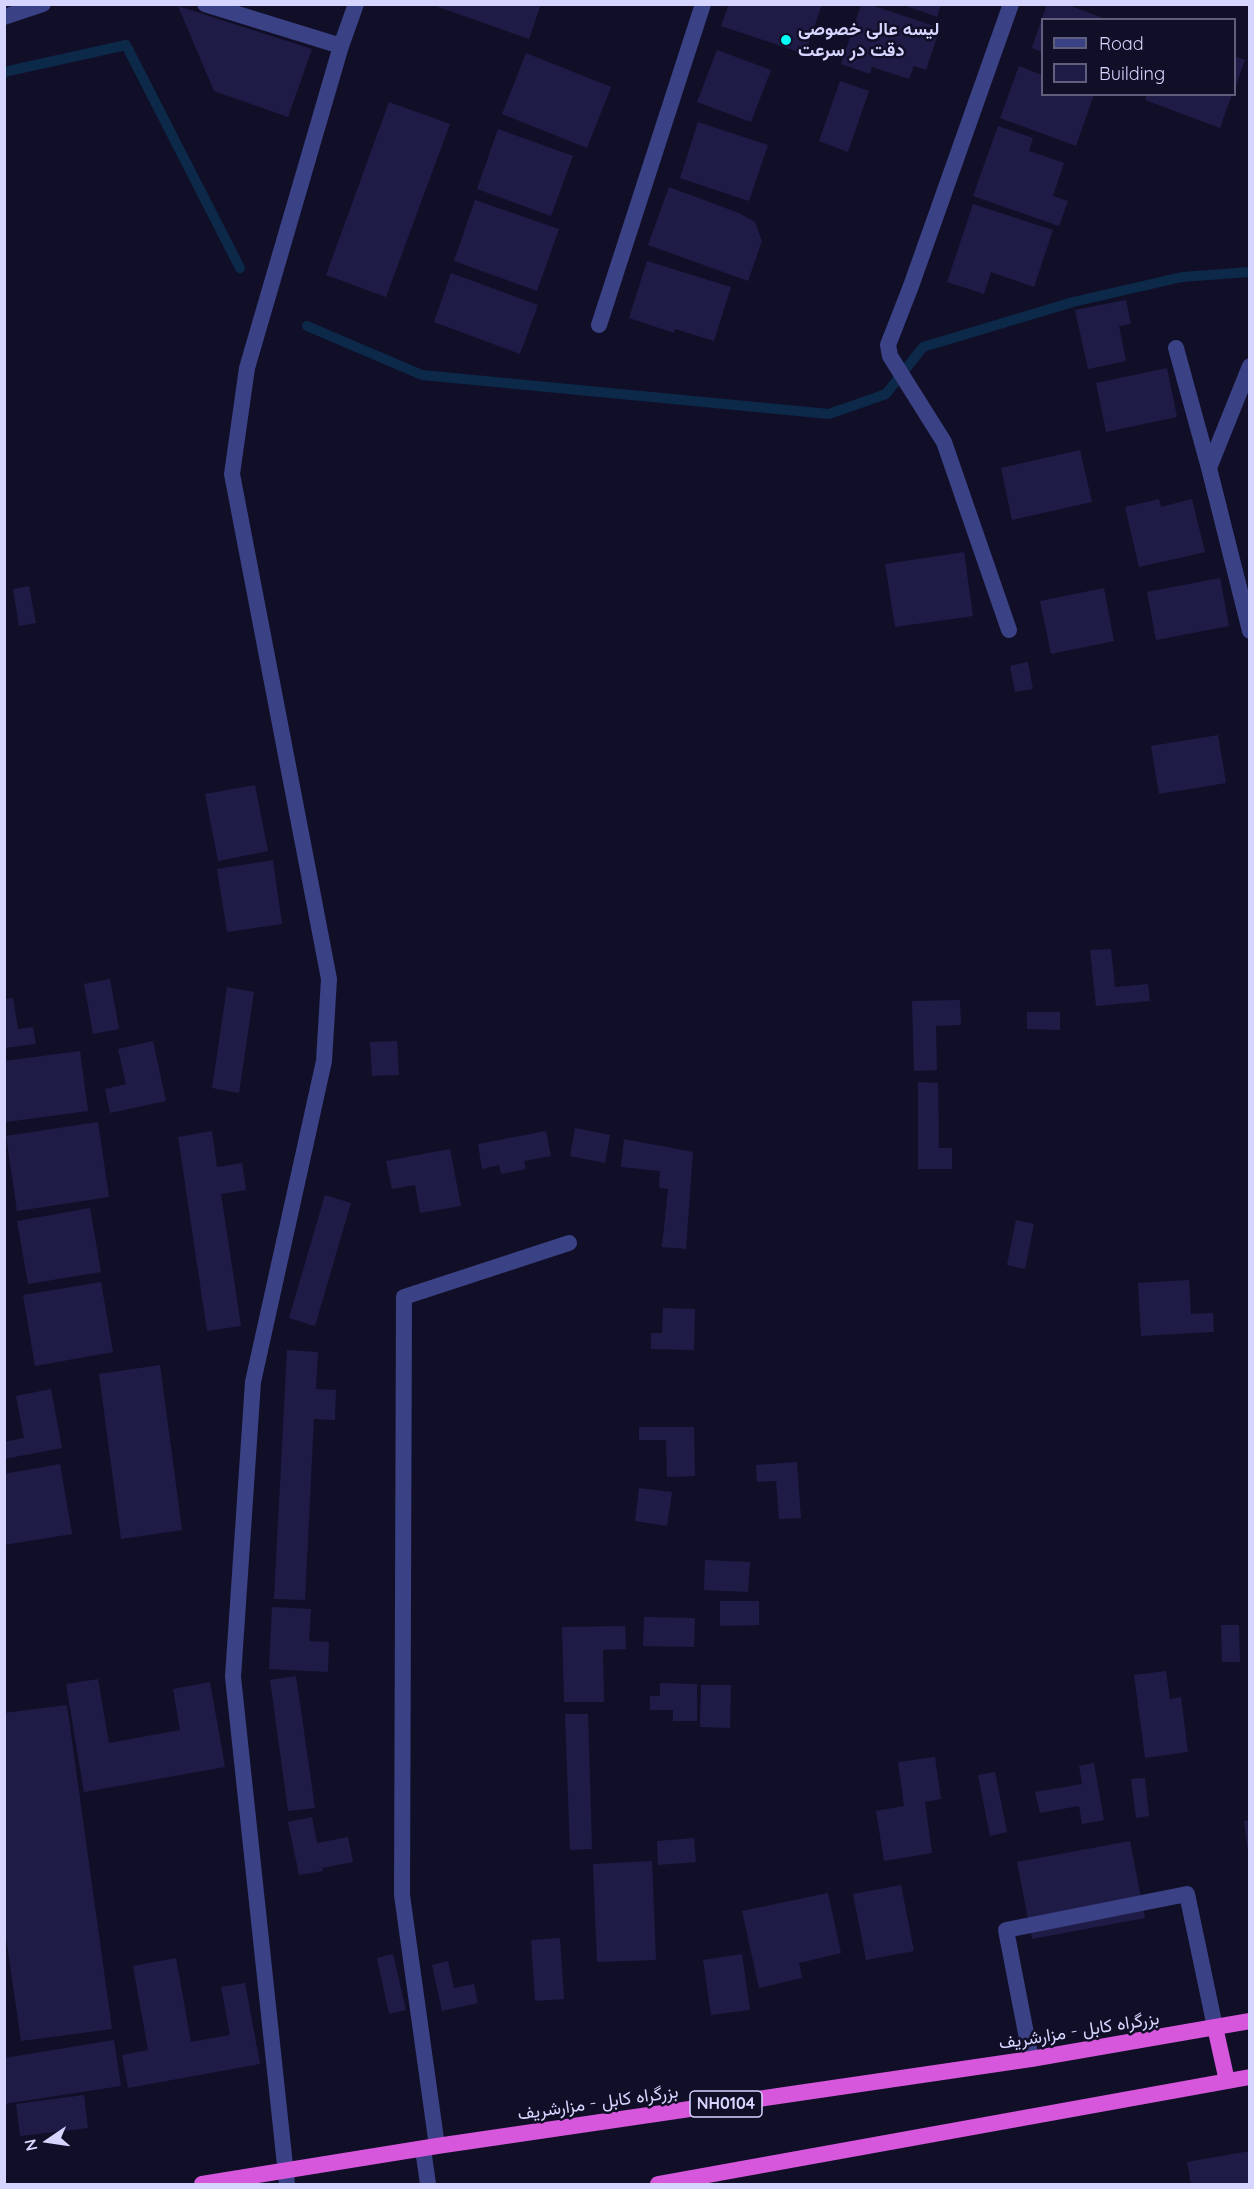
<!DOCTYPE html>
<html>
<head>
<meta charset="utf-8">
<style>
	body { margin:0 }
	#map { position:relative; width:1254px; height:2189px; overflow:hidden; background:#110f27; font-family:Quicksand,sans-serif }
	canvas { display:block }
	.frame { position:absolute; inset:0; border:6px solid #d5d5ff; pointer-events:none }
	.legend { position:absolute; left:1041px; top:18px; width:195px; height:78px; box-sizing:border-box; background:#110f27; border:2px solid #5f5e7d; margin:0; padding:8px 10px; list-style:none; font-size:18px; color:#d5d5ff }
	.legend li { display:flex; align-items:center; gap:12px; height:30px }
	.legend b { width:30px; border:2px solid #5f5e7d }
	.north { position:absolute; left:18px; top:2111px; width:60px; height:60px; -webkit-text-stroke:4px #110f27; paint-order:stroke; rotate:257deg; font-size:16px; font-weight:700; line-height:24px; text-align:center; color:#d5d5ff }
	.north::after { content:''; display:block; margin:auto; width:21px; height:27px; background:#d5d5ff; clip-path:polygon(50% 0,100% 100%,50% 72%,0 100%) }
</style>
</head>
<body>
<div id="map">
<canvas width="1254" height="2189"></canvas>
<div class="frame"></div>
<ul class="legend">
<li><b style="height:8px;background:#3b4185"></b>Road</li>
<li><b style="height:16px;background:#1f1b47"></b>Building</li>
</ul>
<div class="north">N</div>
</div>
<script>
const g = document.querySelector('canvas').getContext('2d');
g.lineJoin = 'round';
function toPath(rows) {
  const path = new Path2D();
  for (const r of rows) {
    path.moveTo(r[0], r[1]);
    for (let i = 2; i < r.length; i += 2) path.lineTo(r[i], r[i + 1]);
  }
  return path;
}
function trace(path, color, width, dash) {
  g.strokeStyle = color;
  g.lineWidth = width;
  g.lineCap = dash ? 'butt' : 'round';
  g.setLineDash(dash || []);
  g.stroke(path);
}
function paint(path, color) {
  g.fillStyle = color;
  g.fill(path, 'evenodd');
}
function label(font, color, halo, rows, align = 'center') {
  g.font = font + ' Quicksand,Vazirmatn,sans-serif';
  g.lineWidth = 5;
  g.setLineDash([]);
  g.textBaseline = 'middle';
  g.strokeStyle = halo;
  g.fillStyle = color;
  for (const [text, x, y, turn = 0] of rows) {
    g.save();
    g.translate(x, y);
    g.rotate((+turn || 0) * Math.PI / 180);
    g.textAlign = isNaN(turn) ? turn : align;
    if (halo) g.strokeText(text, 0, 0);
    g.fillText(text, 0, 0);
    g.restore();
  }
}
trace(toPath([
	[4,72,126,45,240,268],
	[307,326,422,375,829,414,886,394,923,347,1073,302,1182,277,1250,272]
]), '#0c2949', 10);
paint(toPath([
	[430,4,541,4,529,39],
	[729,4,822,4,805,54,721,26],
	[901,4,941,4,937,17],
	[1047,4,1066,4,1108,20,1042,20,1042,52,1032,48],
	[861,5,871,5,940,28,926,70,914,66,909,79,872,67,870,74,841,64],
	[178,6,312,49,288,117,214,91],
	[717,50,771,70,751,122,697,102],
	[526,53,611,87,587,148,502,114],
	[1234,56,1245,60,1235,88,1234,88],
	[1019,66,1042,75,1042,94,1094,94,1076,146,1000,118],
	[840,81,869,91,848,152,819,141],
	[1147,94,1232,94,1220,128,1145,100],
	[389,102,450,124,386,297,326,275],
	[698,122,768,145,749,201,680,178],
	[998,126,1033,138,1029,151,1064,163,1053,196,1068,201,1059,226,973,196],
	[498,129,573,156,551,216,477,189],
	[669,187,739,213,755,222,762,241,748,281,648,245],
	[475,200,559,229,537,291,454,261],
	[973,204,1053,230,1034,287,991,272,984,294,947,282],
	[647,261,731,287,714,341,675,329,674,333,629,318],
	[451,273,538,305,520,354,434,322],
	[1126,300,1131,324,1119,326,1126,361,1088,369,1075,310],
	[1167,368,1177,417,1106,432,1096,383],
	[1080,450,1092,502,1012,520,1001,468],
	[1159,499,1161,507,1192,499,1205,552,1139,567,1125,507],
	[964,552,973,616,895,627,885,564],
	[1220,578,1229,626,1156,640,1147,592],
	[29,586,36,623,19,626,13,589],
	[1104,588,1114,641,1051,654,1040,601],
	[1028,662,1033,689,1015,692,1010,666],
	[1218,735,1226,783,1159,794,1151,746],
	[255,785,268,851,218,861,205,794],
	[273,860,282,924,227,932,217,869],
	[1111,949,1115,987,1148,984,1150,1001,1096,1006,1090,950],
	[110,979,119,1029,93,1034,84,984],
	[227,987,254,992,239,1093,212,1088],
	[13,998,18,1029,33,1027,36,1044,4,1048,4,999],
	[960,1000,961,1025,936,1026,937,1070,914,1071,912,1001],
	[1027,1012,1060,1012,1060,1030,1027,1029],
	[153,1041,166,1101,110,1113,105,1089,126,1084,118,1049],
	[397,1041,399,1075,372,1076,370,1042],
	[80,1051,88,1111,6,1122,4,1061],
	[918,1082,938,1083,939,1148,952,1148,952,1169,918,1169],
	[98,1122,109,1197,17,1211,6,1136],
	[575,1128,610,1135,605,1163,570,1156],
	[212,1131,217,1167,242,1163,246,1190,221,1194,241,1326,207,1331,178,1137],
	[546,1131,551,1156,524,1161,526,1169,501,1174,499,1165,482,1169,478,1144],
	[624,1139,693,1152,686,1249,662,1247,668,1189,659,1188,660,1171,621,1167],
	[450,1149,461,1206,420,1213,415,1185,392,1189,386,1161],
	[325,1195,351,1203,315,1326,289,1318],
	[90,1208,101,1272,28,1284,17,1221],
	[1016,1220,1034,1224,1025,1269,1007,1265],
	[1189,1280,1191,1314,1213,1313,1214,1332,1141,1336,1138,1283],
	[101,1282,113,1352,35,1366,23,1295],
	[663,1308,695,1309,694,1350,651,1349,651,1333,662,1333],
	[287,1350,318,1352,316,1389,336,1390,335,1420,314,1419,305,1600,274,1599],
	[160,1365,182,1530,121,1539,99,1374],
	[51,1389,62,1448,4,1459,4,1442,24,1438,16,1396],
	[639,1427,694,1427,695,1476,667,1477,666,1440,639,1440],
	[797,1462,801,1518,779,1519,776,1481,757,1482,756,1465],
	[60,1464,72,1534,4,1545,4,1474],
	[639,1488,672,1492,667,1526,635,1521],
	[705,1560,750,1562,748,1592,704,1590],
	[720,1601,759,1601,759,1625,720,1626],
	[272,1607,311,1609,309,1641,329,1642,328,1672,269,1669],
	[644,1617,695,1618,694,1647,643,1646],
	[1221,1625,1239,1625,1240,1662,1222,1662],
	[625,1626,626,1649,603,1650,604,1702,564,1702,562,1627],
	[1166,1671,1170,1699,1181,1697,1188,1752,1145,1758,1134,1675],
	[296,1676,315,1808,288,1811,270,1680],
	[98,1679,109,1743,180,1730,173,1689,210,1682,225,1767,84,1792,66,1684],
	[660,1683,697,1684,697,1721,673,1721,673,1710,650,1710,650,1696,660,1696],
	[701,1685,731,1685,730,1728,700,1727],
	[67,1705,112,2029,21,2041,4,1924,4,1713],
	[565,1714,588,1714,592,1849,570,1850],
	[935,1757,941,1799,925,1802,932,1853,884,1861,876,1811,904,1806,898,1762],
	[1094,1763,1104,1820,1082,1824,1079,1806,1040,1813,1035,1792,1082,1784,1079,1766],
	[995,1772,1007,1832,990,1836,978,1775],
	[1145,1778,1149,1816,1136,1818,1131,1779],
	[312,1817,317,1843,348,1837,353,1862,322,1868,323,1871,299,1875,288,1822],
	[1250,1820,1250,1852,1248,1852,1244,1821],
	[694,1838,696,1862,658,1865,657,1841],
	[1130,1841,1145,1918,1032,1939,1017,1862],
	[652,1861,656,1960,597,1962,593,1864],
	[901,1885,914,1951,866,1960,853,1894],
	[828,1893,841,1953,799,1963,802,1978,759,1988,742,1911],
	[560,1938,564,1999,535,2001,531,1940],
	[393,1954,406,2010,389,2014,377,1958],
	[742,1954,750,2010,711,2015,703,1960],
	[176,1958,191,2042,230,2035,221,1987,245,1983,260,2064,128,2088,122,2055,148,2050,133,1966],
	[448,1961,454,1988,474,1984,478,2003,442,2011,432,1965],
	[114,2040,121,2086,4,2104,4,2058],
	[84,2095,88,2128,20,2136,16,2104],
	[1250,2151,1250,2183,1191,2184,1187,2162]
]), '#1f1b47');
trace(toPath([
	[1031,2059,1006,1930,1187,1894,1215,2027],
	[437,2146,402,1895,404,1297,569,1243]
]), '#3b4185', 16);
trace(toPath([
	[205,4,341,46],
	[4,17,43,4],
	[599,325,703,4],
	[1176,348,1209,468,1250,631],
	[1209,468,1250,366],
	[1009,630,944,442,890,356,888,345,911,286,1011,4]
]), '#3b4185', 16);
trace(toPath([
	[423,2149,428,2184],
	[287,2184,233,1677,253,1382,324,1061,329,979,232,474,247,368,341,46,356,4]
]), '#3b4185', 16);
trace(toPath([
	[1215,2027,1227,2081],
	[202,2184,437,2146,1031,2059,1250,2021],
	[658,2184,1250,2077]
]), '#d657dc', 16);
for (const [x, y, r, color] of [
	[786,40,6,"#02fef9"]
]) {
  const dot = new Path2D();
  dot.arc(x, y, r, 0, 2 * Math.PI);
  g.fillStyle = color;
  g.fill(dot);
  trace(dot, '#110f27', 2);
}
for (const [x, y, w] of [
	[726,2104,72]
]) {
  const box = new Path2D();
  box.roundRect(x - w / 2, y - 13, w, 26, 4.5);
  g.fillStyle = '#110f27';
  g.fill(box);
  trace(box, '#d5d5ff', 1.5);
}
label('bold 16px', '#d5d5ff', null, [
	["NH0104",726,2104]
]);
label('bold 18px', '#d5d5ff', '#110f27', [
	["لیسه عالی خصوصی",798,30],
	["دقت در سرعت",798,51]
], 'left');
label('18px', '#d5d5ff', '#110f27', [
	["بزرگراه کابل - مزارشریف",1079,2031,-9],
	["بزرگراه کابل - مزارشریف",598,2103,-8]
]);
</script>
</body>
</html>
